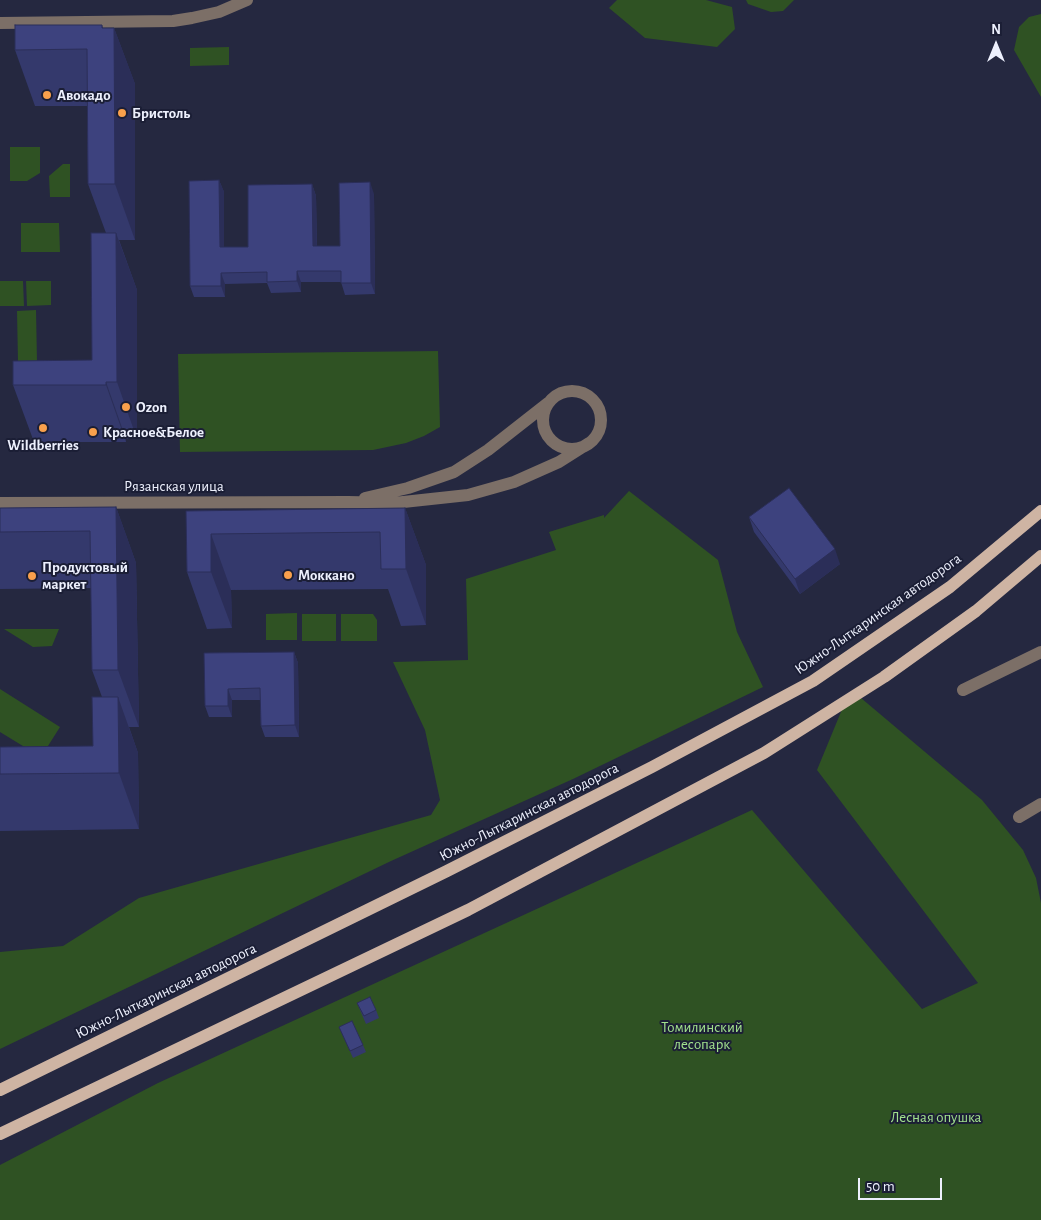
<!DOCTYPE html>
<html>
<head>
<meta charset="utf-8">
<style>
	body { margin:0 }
	#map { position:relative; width:1041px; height:1220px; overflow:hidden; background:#252840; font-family:"Alegreya Sans",sans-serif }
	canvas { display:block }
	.north { position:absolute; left:971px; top:20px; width:50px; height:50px; -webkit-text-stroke:4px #1b1e35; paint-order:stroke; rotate:0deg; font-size:14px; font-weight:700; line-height:20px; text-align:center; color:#edf0fd }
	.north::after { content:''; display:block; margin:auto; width:18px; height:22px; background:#edf0fd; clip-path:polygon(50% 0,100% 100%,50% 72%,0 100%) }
	.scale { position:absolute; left:858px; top:1178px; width:84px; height:22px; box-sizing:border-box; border:2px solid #edf0fd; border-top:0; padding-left:6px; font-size:15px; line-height:18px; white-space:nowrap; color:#edf0fd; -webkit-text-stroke:4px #1b1e35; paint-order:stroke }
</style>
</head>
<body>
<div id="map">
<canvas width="1041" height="1220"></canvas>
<div class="north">N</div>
<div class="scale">50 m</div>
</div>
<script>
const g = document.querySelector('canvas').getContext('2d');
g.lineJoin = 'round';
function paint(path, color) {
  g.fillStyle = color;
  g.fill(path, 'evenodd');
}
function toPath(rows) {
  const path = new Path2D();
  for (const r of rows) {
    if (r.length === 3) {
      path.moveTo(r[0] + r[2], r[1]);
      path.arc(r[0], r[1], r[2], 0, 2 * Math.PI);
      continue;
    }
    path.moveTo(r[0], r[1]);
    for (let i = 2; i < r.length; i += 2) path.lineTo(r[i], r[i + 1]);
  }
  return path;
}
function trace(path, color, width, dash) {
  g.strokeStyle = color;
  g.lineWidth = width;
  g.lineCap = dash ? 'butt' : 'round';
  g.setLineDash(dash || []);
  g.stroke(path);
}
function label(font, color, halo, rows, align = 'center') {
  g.font = font + ' "Alegreya Sans",sans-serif';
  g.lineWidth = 4;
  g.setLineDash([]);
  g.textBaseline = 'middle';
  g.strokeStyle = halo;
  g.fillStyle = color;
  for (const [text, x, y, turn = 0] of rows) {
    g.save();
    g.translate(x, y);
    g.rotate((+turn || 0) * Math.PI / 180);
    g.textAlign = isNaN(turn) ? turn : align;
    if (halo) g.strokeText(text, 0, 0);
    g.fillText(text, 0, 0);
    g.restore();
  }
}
paint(toPath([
	[617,0,706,0,732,7,735,29,717,47,645,38,609,8],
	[746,0,794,0,783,11,771,12,748,4],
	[1041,14,1041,97,1014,50,1019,27,1029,17],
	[229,47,229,65,190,66,190,48],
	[10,147,40,147,40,173,27,181,10,181],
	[63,164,70,164,70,197,50,197,49,176],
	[21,223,59,223,60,252,21,252],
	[0,281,23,281,24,306,0,306],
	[26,281,51,281,51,305,27,306],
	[36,310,37,362,18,362,17,311],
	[438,351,440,427,424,436,406,443,373,450,180,452,178,354],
	[629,491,718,560,737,632,763,687,573,779,391,861,0,1049,0,952,63,946,139,898,431,815,440,800,425,730,393,662,468,660,466,579,556,550,549,532,604,515,604,518],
	[297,613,297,640,266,640,266,614],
	[302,614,336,614,336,641,302,641],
	[341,614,373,614,377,620,377,641,341,641],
	[4,629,59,629,52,646,33,647],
	[0,689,60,727,41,757,0,732],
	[861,698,982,800,1023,850,1036,878,1041,903,1041,1220,0,1220,0,1165,158,1083,752,810,922,1009,978,983,817,770,843,707]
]), '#2f5223');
trace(toPath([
	[0,23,173,21,192,18,219,12,247,0],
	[572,420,29],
	[365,498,408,488,454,472,488,450,548,403],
	[0,503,348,502,394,503,468,495,514,482,559,462,589,443],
	[963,690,1041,652],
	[1019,817,1041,804]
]), '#7c6f67', 12);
trace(toPath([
	[0,1090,447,871,652,767,813,681,950,587,1041,511],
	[0,1134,468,910,764,753,884,677,976,611,1041,556]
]), '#ceb4a3', 12);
paint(toPath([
	[103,28,114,28,135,84,135,240,119,240,137,290,137,439,126,439,126,442,34,442,13,385,92,360,106,233,88,184,87,106,35,106,15,50],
	[219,180,224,192,224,247,248,247,312,184,316,196,317,246,340,246,374,194,375,294,345,295,341,282,301,282,301,292,271,293,267,283,225,284,225,297,194,297,190,286],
	[116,507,136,563,139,727,129,727,138,753,139,829,0,831,0,747,93,746,102,697,92,670,91,588,0,589,0,508],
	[405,508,426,565,426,625,401,626,388,589,231,590,232,628,207,629,187,572,186,511],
	[749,517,840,564,800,594,754,532],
	[294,652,298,663,299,737,265,737,261,726,260,700,232,700,232,717,209,717,205,706,204,653],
	[357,1003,376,1010,379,1018,366,1024],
	[339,1027,363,1045,366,1052,353,1058]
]), '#34396c');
paint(toPath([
	[102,25,114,59,114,28,135,84,135,240,115,184],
	[219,180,224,192,224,258,220,247],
	[370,182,374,194,375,294,371,283],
	[312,184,316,196,317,257,313,246],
	[116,233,137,290,137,439,117,382],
	[297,271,301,282,301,292,297,281],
	[221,273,225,284,225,297,221,286],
	[106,382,126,439,126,442,106,385],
	[116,507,136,563,139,727,118,670],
	[405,508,426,565,426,625,406,569],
	[211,534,231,590,232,628,211,572],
	[835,549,840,564,800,594,795,579],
	[294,652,298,663,299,737,295,725],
	[228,689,232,700,232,717,228,706],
	[118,697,138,753,139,829,119,773]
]), '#2b2e58');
const building = toPath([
	[15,25,102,25,102,28,114,28,115,184,88,184,87,49,15,50,15,25],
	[219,180,220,247,248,247,248,185,312,184,313,246,340,246,339,183,370,182,371,283,341,283,341,271,297,271,297,281,267,282,267,272,221,273,221,286,190,286,189,181,219,180],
	[91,233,116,233,117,382,106,382,106,385,13,385,13,361,92,360,91,233],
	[789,488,835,549,795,579,749,517,789,488],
	[116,507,118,670,92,670,90,531,0,532,0,508,116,507],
	[405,508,406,569,381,569,380,532,211,534,211,572,187,572,186,511,405,508],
	[294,652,295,725,261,726,260,688,228,689,228,706,205,706,204,653,294,652],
	[92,697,118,697,119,773,0,774,0,747,93,746,92,697],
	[370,997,376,1010,364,1016,357,1003,370,997],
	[352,1021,363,1045,350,1051,339,1027,352,1021]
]);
paint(building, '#3d427e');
trace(building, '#2b2e58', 1);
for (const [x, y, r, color] of [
	[47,95,5,"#f9a04c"],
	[122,113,5,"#f9a04c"],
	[126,407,5,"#f9a04c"],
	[43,428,5,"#f9a04c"],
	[93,432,5,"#f9a04c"],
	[288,575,5,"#f9a04c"],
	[32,576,5,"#f9a04c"]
]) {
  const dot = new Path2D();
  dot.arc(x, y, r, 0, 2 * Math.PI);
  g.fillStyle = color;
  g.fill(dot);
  trace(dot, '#1b1e35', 2);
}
label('bold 15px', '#edf0fd', '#1b1e35', [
	["Авокадо",57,95],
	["Бристоль",132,113],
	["Ozon",136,407],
	["Красное&Белое",103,432],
	["Wildberries",43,445,"center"],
	["Продуктовый",42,567],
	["маркет",42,584],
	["Моккано",298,575]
], 'left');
label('15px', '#edf0fd', '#1b1e35', [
	["Рязанская улица",174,486],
	["Южно-Лыткаринская автодорога",878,614,-35],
	["Южно-Лыткаринская автодорога",529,812,-27],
	["Южно-Лыткаринская автодорога",166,991,-26]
]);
label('15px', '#a1e08d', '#1b1e35', [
	["Томилинский",702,1027],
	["лесопарк",702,1044],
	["Лесная опушка",936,1117]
]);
</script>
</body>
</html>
